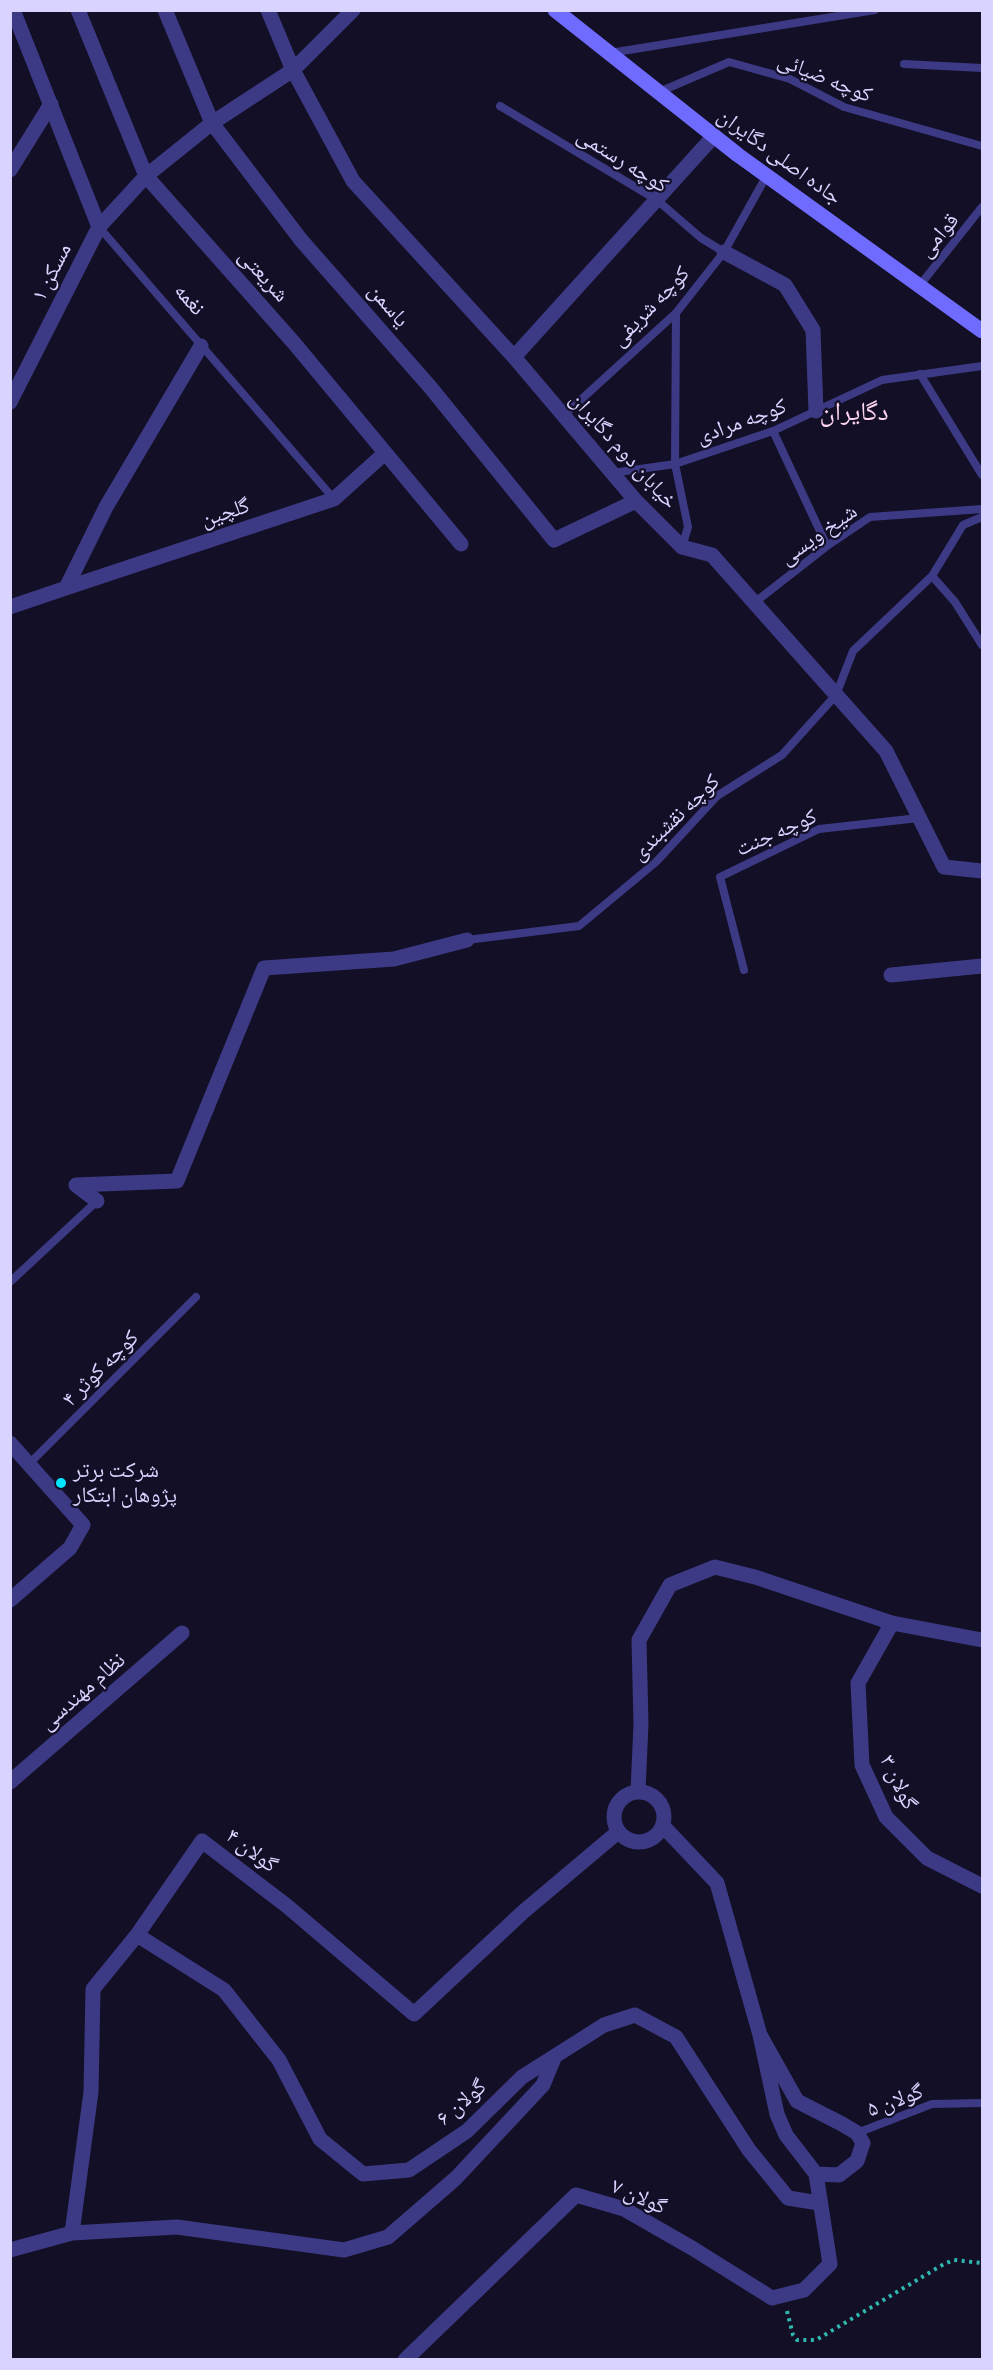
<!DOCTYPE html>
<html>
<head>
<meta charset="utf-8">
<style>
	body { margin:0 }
	#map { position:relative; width:993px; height:2370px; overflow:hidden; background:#130f26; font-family:Commissioner,sans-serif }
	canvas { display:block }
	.frame { position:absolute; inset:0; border:12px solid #d9d4ff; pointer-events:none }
</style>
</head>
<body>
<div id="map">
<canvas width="993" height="2370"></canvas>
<div class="frame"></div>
</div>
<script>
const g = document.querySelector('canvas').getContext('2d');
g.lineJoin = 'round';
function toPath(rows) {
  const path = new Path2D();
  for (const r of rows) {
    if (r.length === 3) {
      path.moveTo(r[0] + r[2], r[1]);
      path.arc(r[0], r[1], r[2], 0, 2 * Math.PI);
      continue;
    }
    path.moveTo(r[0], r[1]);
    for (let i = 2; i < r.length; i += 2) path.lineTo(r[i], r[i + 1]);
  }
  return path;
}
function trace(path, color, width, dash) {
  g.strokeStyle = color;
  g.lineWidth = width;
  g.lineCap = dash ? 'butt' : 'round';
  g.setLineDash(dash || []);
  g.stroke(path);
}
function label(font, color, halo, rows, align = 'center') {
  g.font = font + ' Commissioner,"Noto Naskh Arabic",sans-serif';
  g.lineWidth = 4.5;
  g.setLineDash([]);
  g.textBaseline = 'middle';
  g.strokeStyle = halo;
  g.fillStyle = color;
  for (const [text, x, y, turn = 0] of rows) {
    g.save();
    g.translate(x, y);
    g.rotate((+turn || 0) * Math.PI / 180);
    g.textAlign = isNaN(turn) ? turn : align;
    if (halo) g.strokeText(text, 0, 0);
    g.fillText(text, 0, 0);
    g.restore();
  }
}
trace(toPath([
	[787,2311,793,2335,797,2340,816,2340,944,2264,954,2260,982,2263]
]), '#2fb8b0', 4, [3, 4.5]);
trace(toPath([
	[610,53,875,10],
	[904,64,982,68],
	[659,92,729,62,790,79,844,107,982,146],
	[500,106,657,200,701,238,724,252],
	[99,227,334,499],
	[920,285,982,207],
	[676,313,675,464,688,527,682,547],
	[920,374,982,475],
	[562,417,676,313,724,252,767,175],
	[773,431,827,546],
	[612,473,675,464,773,431,882,380,982,366],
	[932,576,955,602,982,645],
	[754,603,827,546,870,517,982,509],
	[467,940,579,926,656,862,717,796,782,755,836,695,853,651,932,576,963,525,982,517],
	[744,970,720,877,819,829,919,818],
	[10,1282,97,1201],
	[29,1464,196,1297],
	[857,2133,932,2104,982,2103]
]), '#3d3a85', 8);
trace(toPath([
	[13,10,99,227],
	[78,10,146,176,294,343,461,544],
	[165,10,212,123,301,240,431,388,554,540,636,501],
	[268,10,293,70,353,181,514,357,636,501,682,547,712,555,886,751,944,867,982,871],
	[10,170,51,104],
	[724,252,785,285,813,330,816,411],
	[514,357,714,136],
	[10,402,99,227,146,176,212,123,293,70,353,10],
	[66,588,334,499,385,453],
	[10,607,66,588,106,507,201,346],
	[891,975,982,966],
	[97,1201,76,1185,177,1181,264,968,394,959,467,940],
	[10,1443,83,1525,70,1548,10,1600],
	[892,1623,858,1683,862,1765,886,1817,927,1858,982,1886],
	[10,1782,182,1633],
	[638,1791,641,1724,639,1640,670,1585,715,1567,755,1577,892,1623,982,1640],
	[639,1817,25],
	[663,1826,717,1883,760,2035,777,2114,786,2135,816,2174,839,2175,857,2161,863,2143,857,2133,842,2124,797,2101,760,2035],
	[137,1935,224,1990,279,2060,320,2139,363,2174,409,2170,467,2131,522,2077,604,2025,635,2015,676,2037,749,2150,788,2198,819,2203],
	[72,2233,177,2227,344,2250,388,2237,456,2178,543,2085,555,2056],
	[10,2250,72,2233,91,2092,93,1989,137,1935,202,1841,287,1906,414,2014,523,1912,618,1832],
	[405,2360,576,2195,624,2209,692,2248,772,2298,804,2290,830,2264,816,2174]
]), '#3d3a85', 15);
trace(toPath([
	[555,10,738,155,982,331]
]), '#6f6bff', 15);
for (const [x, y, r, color] of [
	[61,1483,6,"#00e5ff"]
]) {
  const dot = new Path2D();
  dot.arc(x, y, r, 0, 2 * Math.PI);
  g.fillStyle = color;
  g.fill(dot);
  trace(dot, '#130f26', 2);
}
label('22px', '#d9d4ff', '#130f26', [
	["کوچه ضیائی",825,77,22],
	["جاده اصلی دگایران",780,156,36],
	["کوچه رستمی",623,160,32],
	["قوامی",938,235,-50],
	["مسکن ۱",51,272,-63],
	["شریعتی",264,275,48],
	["نغمه",190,299,49],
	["یاسمن",389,305,49],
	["کوچه شریفی",650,306,-46],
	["کوچه مرادی",741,421,-20],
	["خیابان دوم دگایران",624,450,48],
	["گلچین",225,512,-18],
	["شیخ ویسی",818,534,-35],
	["کوچه نقشبندی",675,817,-44],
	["کوچه جنت",776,832,-24],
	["کوچه کوثر ۴",100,1368,-45],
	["نظام مهندسی",82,1691,-41],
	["گولان ۳",899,1782,64],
	["گولان ۴",252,1850,37],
	["گولان ۵",895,2100,-20],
	["گولان ۶",461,2102,-41],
	["گولان ۷",639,2196,24]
]);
label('22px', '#d9d4ff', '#130f26', [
	["شرکت برتر",73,1470],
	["پژوهان ابتکار",73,1495]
], 'left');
label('26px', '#ffd6f0', '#130f26', [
	["دگایران",854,411]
]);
</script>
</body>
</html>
